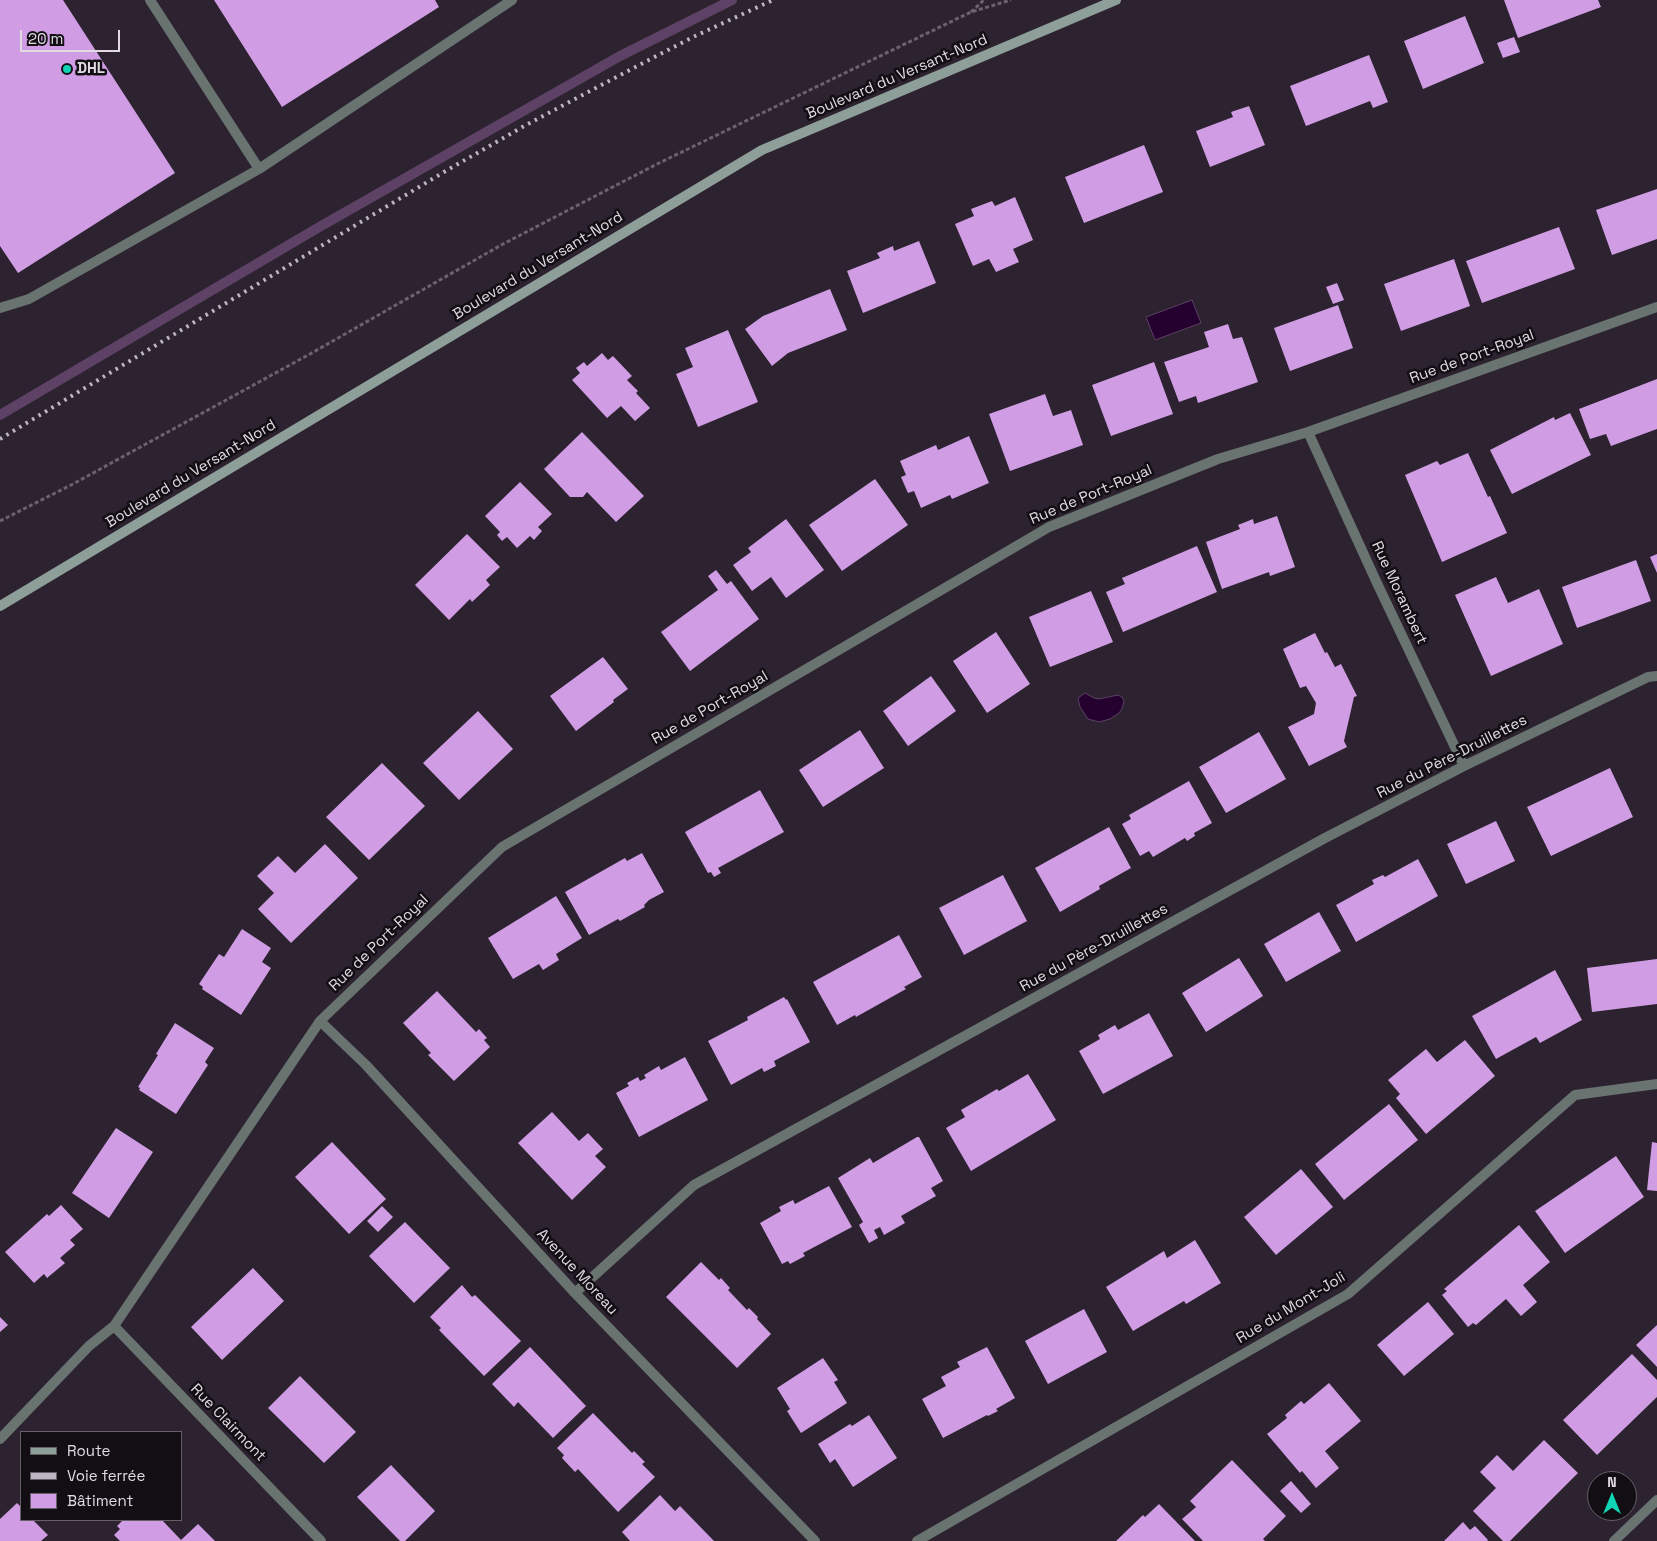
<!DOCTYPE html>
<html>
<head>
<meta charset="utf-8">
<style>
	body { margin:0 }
	#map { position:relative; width:1657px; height:1541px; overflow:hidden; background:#2c2230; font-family:"Space Grotesk",sans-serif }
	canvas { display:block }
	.legend { position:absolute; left:20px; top:1431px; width:162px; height:90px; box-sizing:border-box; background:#120e14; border:1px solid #656067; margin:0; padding:6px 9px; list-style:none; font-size:15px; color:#e1dae3 }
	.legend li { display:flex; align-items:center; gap:10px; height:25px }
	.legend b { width:25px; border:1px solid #656067 }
	.north { position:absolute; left:1587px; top:1471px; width:50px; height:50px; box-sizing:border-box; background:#120e14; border:1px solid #656067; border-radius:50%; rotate:0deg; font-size:14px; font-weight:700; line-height:20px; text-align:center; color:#e1dae3 }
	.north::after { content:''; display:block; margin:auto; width:18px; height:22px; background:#10d5b4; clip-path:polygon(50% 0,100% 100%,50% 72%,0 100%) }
	.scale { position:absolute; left:20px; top:30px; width:100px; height:22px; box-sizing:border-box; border:2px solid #e1dae3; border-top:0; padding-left:6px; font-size:15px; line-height:18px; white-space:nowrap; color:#e1dae3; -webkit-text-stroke:4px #120e14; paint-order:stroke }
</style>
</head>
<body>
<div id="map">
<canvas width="1657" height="1541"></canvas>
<ul class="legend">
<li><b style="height:6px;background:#8e9f9a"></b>Route</li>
<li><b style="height:6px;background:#bdb6c0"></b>Voie ferrée</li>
<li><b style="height:14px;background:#d09de4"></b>Bâtiment</li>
</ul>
<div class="north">N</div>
<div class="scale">20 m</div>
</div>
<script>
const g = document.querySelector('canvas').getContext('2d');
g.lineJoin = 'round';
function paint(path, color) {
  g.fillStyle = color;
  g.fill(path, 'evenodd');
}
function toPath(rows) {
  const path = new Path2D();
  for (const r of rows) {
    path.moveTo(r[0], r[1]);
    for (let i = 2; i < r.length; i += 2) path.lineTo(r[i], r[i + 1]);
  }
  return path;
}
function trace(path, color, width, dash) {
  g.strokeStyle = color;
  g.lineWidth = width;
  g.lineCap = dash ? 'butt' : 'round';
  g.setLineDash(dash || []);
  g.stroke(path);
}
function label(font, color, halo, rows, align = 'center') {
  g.font = font + ' "Space Grotesk",sans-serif';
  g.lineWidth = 5;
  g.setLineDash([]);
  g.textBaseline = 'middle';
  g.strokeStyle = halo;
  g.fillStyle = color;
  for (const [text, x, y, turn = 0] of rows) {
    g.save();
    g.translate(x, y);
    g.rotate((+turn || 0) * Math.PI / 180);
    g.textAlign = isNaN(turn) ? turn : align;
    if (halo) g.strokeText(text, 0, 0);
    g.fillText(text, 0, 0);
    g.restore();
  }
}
const water = toPath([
	[1192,300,1201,323,1155,340,1146,317,1192,300],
	[1085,693,1094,698,1099,699,1118,695,1122,697,1124,701,1122,709,1119,713,1110,719,1099,722,1088,719,1080,707,1078,698,1085,693]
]);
paint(water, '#24012f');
trace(water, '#5d4265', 1);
trace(toPath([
	[0,415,321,226,620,56,732,0]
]), '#5d4265', 10);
paint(toPath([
	[0,0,63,0,175,173,18,273,0,246],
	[214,0,435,0,439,7,282,107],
	[1504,0,1598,0,1601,7,1518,38],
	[1465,16,1484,63,1423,89,1404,41],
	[1514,37,1520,52,1503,58,1497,43],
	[1369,55,1388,102,1373,108,1370,101,1306,126,1290,86],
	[1249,106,1265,145,1210,167,1196,131,1233,117,1231,112],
	[1144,145,1163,192,1084,223,1065,177],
	[1657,189,1657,239,1612,255,1596,210],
	[1015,197,1033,240,1013,249,1019,262,996,272,989,259,973,266,955,224,974,216,971,209,992,201,995,206],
	[1559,227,1575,269,1482,303,1466,261],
	[919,241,936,283,863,313,847,271,880,258,877,253,893,246,894,251],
	[1454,259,1470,306,1401,331,1384,284],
	[1337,283,1344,300,1333,304,1326,287],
	[830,289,847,330,788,353,772,366,745,329,763,316],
	[1338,305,1353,348,1290,371,1274,328],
	[1228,324,1233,339,1242,337,1258,382,1198,403,1196,396,1179,402,1164,362,1209,347,1204,332],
	[728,330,758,402,698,427,676,374,693,367,685,348],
	[602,353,608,360,613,356,632,376,627,380,638,391,636,393,650,408,635,421,621,406,607,418,572,380,580,373,576,368,584,362,587,366],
	[1154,362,1173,414,1111,436,1092,385],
	[1657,379,1657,429,1611,446,1606,434,1590,439,1579,409],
	[1045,394,1053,416,1071,410,1083,445,1010,471,989,414],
	[1570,413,1591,455,1512,494,1490,450,1554,417,1555,420],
	[582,432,644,496,616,522,587,492,583,497,570,497,544,469],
	[969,436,989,483,952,499,950,495,921,508,914,491,908,493,901,477,906,475,900,461,936,445,938,450],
	[1468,453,1488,497,1490,496,1507,533,1442,562,1405,475,1437,461,1440,465],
	[875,479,908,525,842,571,809,525],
	[520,482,552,514,538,527,542,531,534,540,530,536,517,548,507,537,502,541,497,535,500,532,485,516],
	[1277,516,1295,567,1270,576,1269,572,1222,589,1206,542,1240,529,1238,525,1253,519,1254,524],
	[786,519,824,570,786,598,771,577,752,591,733,565,751,552,748,548],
	[467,534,500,567,486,580,490,585,472,602,470,599,449,620,415,585],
	[1197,546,1217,592,1123,632,1106,592,1125,584,1122,578],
	[1657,554,1657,573,1650,557],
	[1636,560,1651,601,1577,628,1562,587],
	[716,570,727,584,731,581,759,619,690,671,661,632,718,590,708,576],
	[1496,577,1508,603,1539,589,1563,644,1491,676,1455,595],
	[1091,591,1113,642,1050,667,1029,617],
	[996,632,1030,684,987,713,953,661],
	[1315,633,1325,653,1327,652,1335,667,1341,664,1357,696,1354,697,1344,741,1347,747,1309,766,1288,727,1314,714,1316,703,1306,686,1300,688,1283,649],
	[603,657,628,689,613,700,614,702,576,731,550,696],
	[931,676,956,711,908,746,883,711],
	[478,711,513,749,459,800,423,763],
	[860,730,884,768,823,807,799,770],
	[1259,732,1286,779,1226,813,1199,767],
	[382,763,425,806,369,860,326,817],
	[1610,768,1633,817,1551,856,1527,807],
	[1189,781,1212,823,1194,833,1195,836,1187,841,1185,838,1153,857,1149,851,1140,856,1122,824,1131,819,1129,815],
	[760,790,784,832,718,868,721,873,714,877,711,872,708,873,685,832],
	[1496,821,1515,861,1466,884,1447,844],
	[1109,827,1131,868,1099,886,1100,889,1060,912,1035,868],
	[325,844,358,878,291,943,258,909,274,893,257,876,278,856,295,873],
	[642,853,664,892,649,900,644,905,645,907,620,921,618,919,589,935,565,892,625,858,627,861],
	[1418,859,1438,896,1356,942,1336,905,1374,884,1372,880,1383,875,1385,877],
	[1003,875,1027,921,964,955,939,908],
	[556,896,582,938,556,954,559,960,543,970,539,964,513,979,488,938],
	[1319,912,1341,951,1286,982,1264,944],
	[242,929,271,948,262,962,271,968,241,1015,202,989,203,987,199,984,219,954,224,957],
	[899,935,922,977,904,987,906,989,856,1017,855,1015,837,1025,813,982],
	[1239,958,1263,996,1206,1032,1182,993],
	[1657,959,1657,1004,1592,1012,1587,968],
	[1555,970,1582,1020,1540,1043,1536,1037,1496,1059,1472,1016],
	[437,991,476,1032,479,1029,487,1038,484,1040,490,1047,454,1081,428,1055,431,1053,403,1023],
	[784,997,786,1000,787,999,810,1042,774,1061,776,1066,764,1072,762,1068,731,1085,708,1041,748,1020,747,1017],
	[1149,1013,1173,1056,1103,1094,1079,1051,1100,1039,1098,1035,1115,1025,1118,1030],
	[175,1023,214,1048,205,1062,208,1065,176,1114,139,1090,140,1088,138,1087,158,1055,156,1054],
	[1465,1040,1495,1076,1426,1134,1396,1098,1400,1094,1388,1080,1426,1049,1437,1062],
	[685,1057,708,1100,639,1137,616,1093,629,1086,627,1083,638,1077,640,1081,646,1078,644,1075,659,1066,661,1070],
	[1028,1074,1056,1120,971,1171,946,1128,965,1117,961,1110,997,1089,999,1091],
	[1389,1104,1418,1140,1344,1200,1315,1164],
	[552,1112,579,1141,588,1133,603,1149,595,1156,606,1167,572,1200,518,1143],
	[116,1128,153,1152,109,1218,72,1193],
	[917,1137,919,1137,943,1181,931,1188,936,1196,901,1216,905,1223,884,1235,880,1227,874,1230,878,1238,869,1243,859,1225,863,1222,838,1178,870,1158,873,1163],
	[332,1142,386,1199,349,1234,295,1177],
	[1652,1142,1657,1143,1657,1191,1647,1190],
	[1616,1156,1644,1197,1565,1253,1535,1211],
	[1301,1169,1333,1207,1276,1255,1244,1217],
	[829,1186,852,1227,803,1253,805,1256,790,1264,788,1261,782,1264,760,1223,781,1211,779,1207,793,1200,795,1204],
	[61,1205,83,1229,70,1240,75,1245,60,1258,65,1263,47,1278,44,1274,34,1283,5,1252,47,1214,49,1216],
	[382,1206,393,1217,378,1232,367,1221],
	[405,1222,450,1268,414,1303,369,1256],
	[1519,1225,1550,1262,1523,1285,1537,1302,1521,1316,1506,1299,1476,1325,1473,1323,1468,1327,1442,1295,1447,1291,1444,1289],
	[1195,1240,1221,1283,1186,1304,1184,1301,1133,1331,1106,1287,1164,1251,1167,1258],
	[701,1262,719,1280,721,1278,730,1288,728,1290,747,1310,749,1308,758,1317,757,1319,771,1334,737,1368,666,1297],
	[253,1268,284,1301,222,1360,191,1327],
	[462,1285,472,1297,475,1295,521,1341,484,1376,439,1330,441,1328,430,1317],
	[1428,1302,1454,1334,1404,1376,1377,1345],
	[1084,1309,1107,1352,1048,1384,1025,1341],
	[0,1317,8,1325,0,1332],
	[1657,1325,1657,1367,1636,1345],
	[530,1347,586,1406,553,1438,518,1402,514,1407,492,1384],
	[987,1347,1015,1398,996,1409,998,1411,988,1416,987,1415,943,1438,922,1399,946,1386,941,1377,960,1367,957,1362],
	[1632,1354,1657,1380,1657,1397,1597,1455,1563,1420],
	[823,1358,838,1380,834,1382,847,1403,801,1433,787,1411,790,1409,777,1388],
	[300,1376,356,1432,324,1463,268,1408],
	[1329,1383,1361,1421,1325,1451,1339,1468,1316,1488,1302,1471,1300,1473,1267,1434,1287,1418,1285,1415,1301,1401,1304,1404],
	[593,1413,632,1453,634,1451,645,1462,642,1464,655,1477,618,1512,578,1469,575,1472,562,1458,564,1455,557,1448],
	[869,1415,897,1458,853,1487,835,1459,830,1463,818,1444,850,1424,852,1426],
	[1544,1440,1578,1473,1510,1541,1503,1541,1473,1511,1496,1488,1480,1472,1497,1455,1513,1471],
	[1232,1460,1286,1516,1263,1539,1265,1541,1203,1541,1182,1519,1196,1507,1190,1501],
	[391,1465,435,1511,405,1541,400,1541,357,1497],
	[1291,1481,1311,1504,1301,1513,1280,1491],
	[660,1495,675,1511,680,1506,714,1541,630,1541,622,1532],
	[17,1503,21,1507,21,1520,33,1520,48,1535,41,1541,0,1541,0,1519],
	[1159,1504,1195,1541,1116,1541,1143,1515,1145,1517],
	[123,1520,162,1520,181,1540,198,1524,215,1541,120,1541,114,1535,120,1529,117,1526],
	[1463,1522,1470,1530,1475,1526,1488,1540,1487,1541,1444,1541]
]), '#d09de4');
trace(toPath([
	[971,12,984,0],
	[0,521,73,484,310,354,503,244,657,164,971,12,1011,0]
]), '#6b626e', 3, [4, 2.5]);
trace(toPath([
	[150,0,259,169],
	[0,308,29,299,259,169,512,0]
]), '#697370', 10);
trace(toPath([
	[1308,432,1376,581,1464,766],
	[320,1021,366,1065,575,1293,815,1541],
	[575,1293,694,1185,1325,838,1464,766,1648,677,1657,676],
	[114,1326,321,1541],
	[0,1439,89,1346,114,1326,320,1021,502,847,1049,527,1218,459,1308,432,1657,307],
	[917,1541,1348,1294,1575,1095,1657,1084],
	[1614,1541,1657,1500]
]), '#697370', 10);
trace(toPath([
	[0,606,762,150,1116,0]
]), '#8e9f9a', 10);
trace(toPath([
	[0,439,444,172,526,125,643,63,693,37,773,0]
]), '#bdb6c0', 4, [2.5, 5]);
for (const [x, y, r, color] of [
	[67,69,5,"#10d5b4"]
]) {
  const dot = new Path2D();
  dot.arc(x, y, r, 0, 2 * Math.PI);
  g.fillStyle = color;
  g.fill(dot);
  trace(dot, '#120e14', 2);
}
label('bold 15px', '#e1dae3', '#120e14', [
	["DHL",77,69]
], 'left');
label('15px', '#e1dae3', '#120e14', [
	["Boulevard du Versant-Nord",897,77,-23],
	["Boulevard du Versant-Nord",538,266,-31],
	["Rue de Port-Royal",1472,357,-20],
	["Boulevard du Versant-Nord",191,474,-31],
	["Rue de Port-Royal",1091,495,-23],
	["Rue Morambert",1399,593,65],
	["Rue de Port-Royal",710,708,-30],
	["Rue du Père-Druillettes",1452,757,-27],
	["Rue de Port-Royal",379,943,-44],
	["Rue du Père-Druillettes",1094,948,-29],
	["Avenue Moreau",577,1272,47],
	["Rue du Mont-Joli",1291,1308,-31],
	["Rue Clairmont",228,1423,46]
]);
</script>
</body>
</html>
